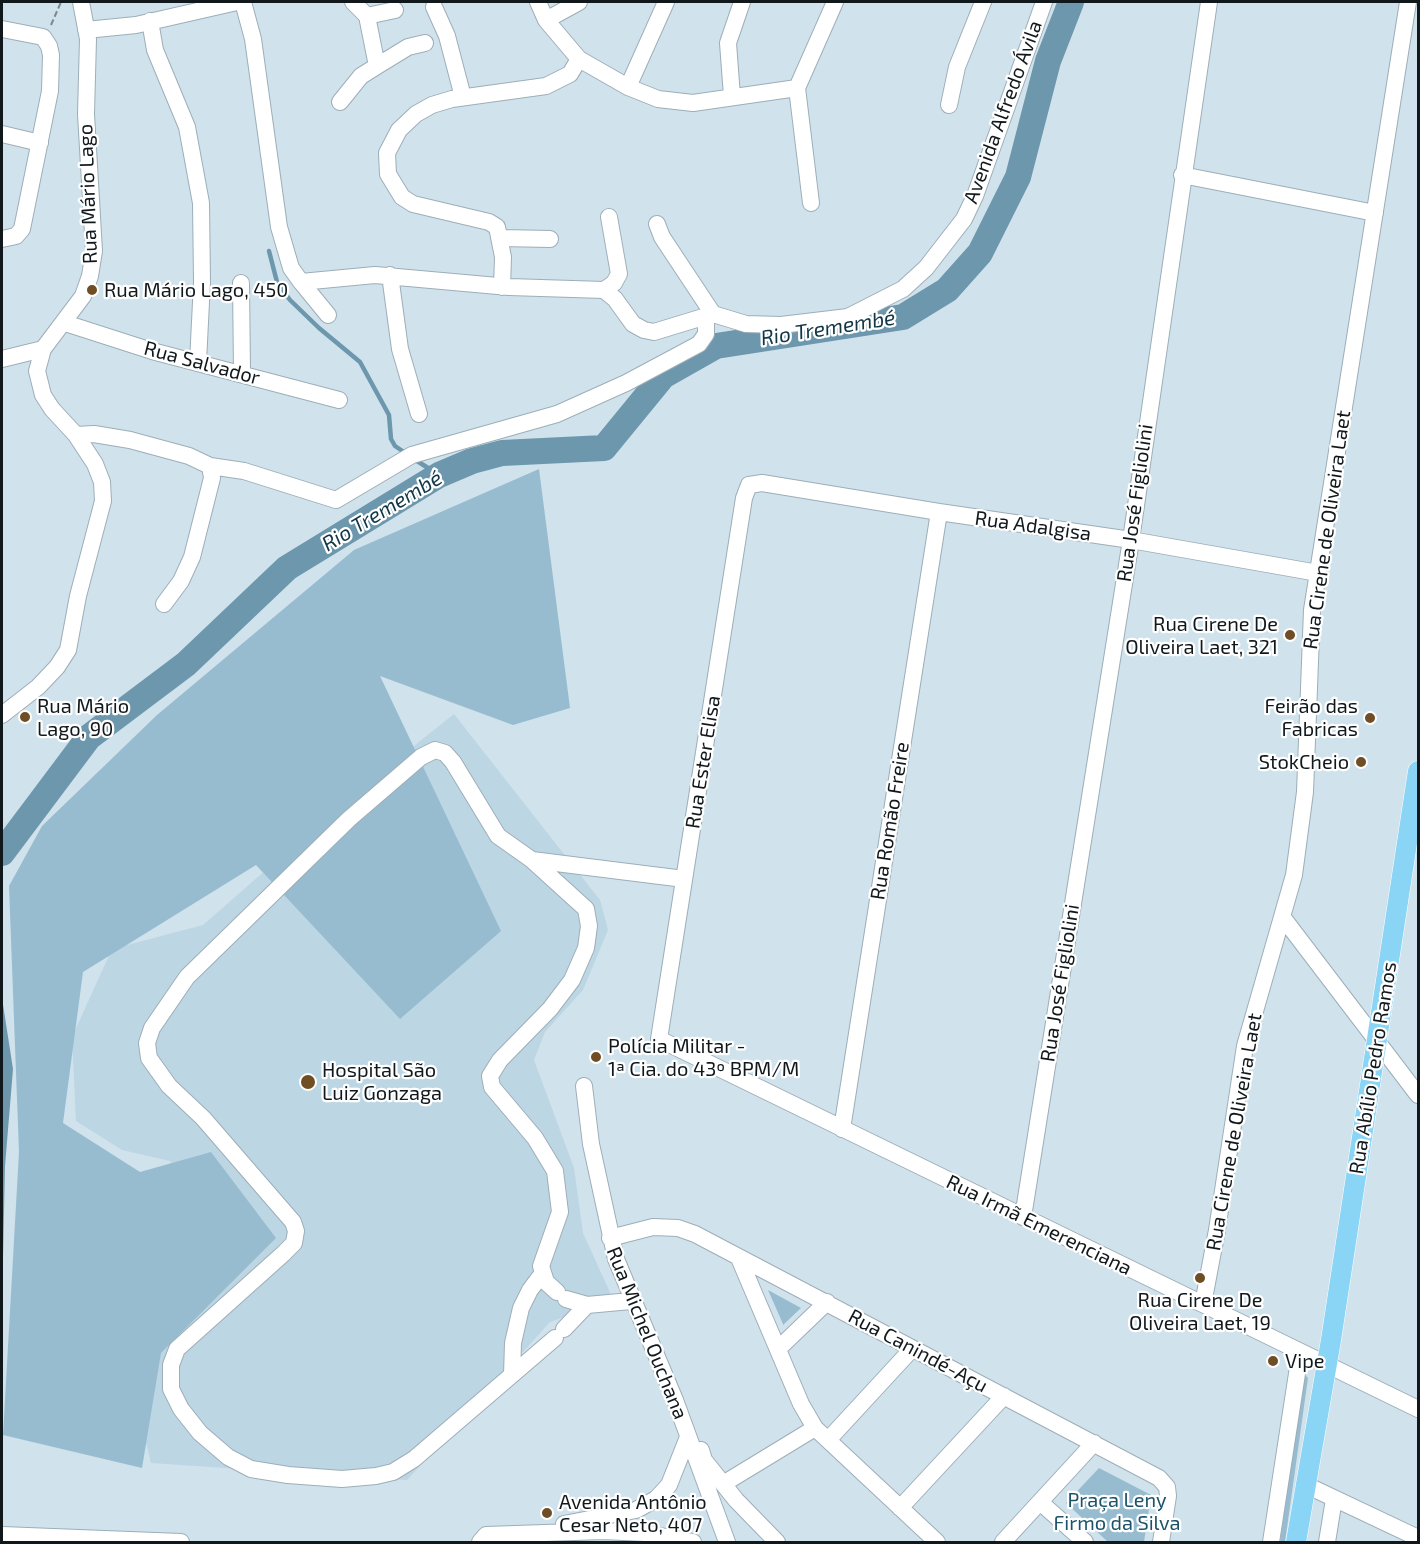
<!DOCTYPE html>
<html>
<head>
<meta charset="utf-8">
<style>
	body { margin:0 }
	#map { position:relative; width:1420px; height:1544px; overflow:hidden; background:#d0e2ec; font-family:"Exo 2",sans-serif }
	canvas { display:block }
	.frame { position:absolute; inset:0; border:3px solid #11181b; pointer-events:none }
</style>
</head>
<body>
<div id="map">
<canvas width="1420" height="1544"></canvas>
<div class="frame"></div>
</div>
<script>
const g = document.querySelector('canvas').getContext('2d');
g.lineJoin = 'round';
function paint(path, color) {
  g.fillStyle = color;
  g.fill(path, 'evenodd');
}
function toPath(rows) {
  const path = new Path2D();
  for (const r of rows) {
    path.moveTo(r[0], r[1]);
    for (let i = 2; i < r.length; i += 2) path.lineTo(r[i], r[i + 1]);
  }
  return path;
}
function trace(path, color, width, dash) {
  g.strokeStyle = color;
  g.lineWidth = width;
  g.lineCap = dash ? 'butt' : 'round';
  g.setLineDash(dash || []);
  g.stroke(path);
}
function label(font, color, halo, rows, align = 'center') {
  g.font = font + ' "Exo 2",sans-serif';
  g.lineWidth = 4.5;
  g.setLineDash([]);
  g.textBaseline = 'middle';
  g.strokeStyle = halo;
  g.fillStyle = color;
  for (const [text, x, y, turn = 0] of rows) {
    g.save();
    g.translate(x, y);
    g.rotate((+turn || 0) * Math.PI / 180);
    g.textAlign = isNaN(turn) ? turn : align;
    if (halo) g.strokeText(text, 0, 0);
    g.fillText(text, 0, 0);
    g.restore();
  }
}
paint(toPath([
	[454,714,600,900,608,930,583,990,545,1032,534,1060,574,1168,583,1233,613,1299,550,1322,407,1480,151,1463,126,1358,232,1249,170,1161,122,1150,76,1121,72,1037,112,949,203,925,347,799]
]), '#bdd6e4');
paint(toPath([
	[539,469,570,708,513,725,380,676,501,931,400,1019,256,865,83,972,63,1123,140,1172,211,1152,276,1238,161,1353,142,1468,3,1435,19,1152,9,886,42,826,157,715,354,550],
	[768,1290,801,1308,783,1325,783,1324],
	[1306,1376,1308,1378,1285,1542,1280,1542,1303,1377],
	[1099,1468,1151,1495,1144,1542,1108,1542,1066,1503]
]), '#97bcd0');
paint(toPath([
	[2,998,13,1069,5,1166,2,1305]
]), '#6d97ac');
trace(toPath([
	[269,251,277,282,290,300,319,328,360,362,389,415,391,439,395,446,407,454],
	[414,459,439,475]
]), '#6d97ac', 4.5);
trace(toPath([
	[2,853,89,737,186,664,287,568,439,475,472,461,502,453,604,448,663,376,716,346,903,317,947,290,980,253,1018,177,1048,61,1071,2]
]), '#6d97ac', 26);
const minor = toPath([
	[243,2,253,39,279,227,291,268,301,282,375,275,509,287,604,290,615,299,633,324,644,330,654,332,713,314],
	[538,2,546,20,579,59,628,87,658,99,693,103,797,88],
	[434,7,447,36,463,97],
	[367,16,395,10],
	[546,20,579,2],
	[150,21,155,50,187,127,201,203,202,282,198,362],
	[2,29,43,37,49,46,51,55,50,91,22,229,16,236,2,239],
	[86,30,136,25,237,2],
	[377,66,408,47,425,43],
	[628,87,666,2],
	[732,96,728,43,742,2],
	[340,102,361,76,377,66,367,16,353,2],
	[949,105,957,67,983,2],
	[2,134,40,143],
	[1182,175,1375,213],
	[811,203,797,88,835,2],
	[657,224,662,237,713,314],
	[501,238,550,239],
	[390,275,400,349,419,414],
	[301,282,328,315],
	[241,283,242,373],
	[502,287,503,257,497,227,489,222,413,204,402,197,388,174,387,153,399,130,416,114,432,105,452,99,546,86,570,74,579,59],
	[604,290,614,283,619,274,609,217],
	[713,314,746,324,781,325,848,317,903,289,926,268,964,219,975,196,1044,2],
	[65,323,152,351,339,400],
	[2,359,43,349],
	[76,435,94,434,130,440,189,456,210,466,212,478,192,557,181,581,164,604],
	[210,466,244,471,336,500,412,455,557,414,626,383,699,344,706,334,706,316],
	[1318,573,1131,540,939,512,762,483,749,485,744,498,659,1039,1418,1409],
	[2,715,38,687,57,667,68,650,78,596,103,501,102,482,95,464,76,435,52,409,43,395,37,371,43,349,83,296,90,276,94,251,86,114,88,39,81,2],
	[532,860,684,879],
	[1284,919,1418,1095],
	[584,1086,591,1144,616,1259,675,1400,727,1542],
	[842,1129,939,512],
	[1023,1217,1131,540,1209,2],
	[610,1238,653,1227,678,1228,695,1234,1159,1478,1167,1487,1168,1496,1161,1542],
	[739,1258,801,1404,815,1428,937,1542],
	[566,1299,587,1305,631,1301],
	[1203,1304,1217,1230,1245,1046,1294,875,1305,792,1312,610,1408,2],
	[564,1329,587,1305],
	[555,1338,414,1459,393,1472,376,1476,342,1479,288,1475,251,1469,228,1457,200,1433,181,1409,171,1389,171,1365,177,1349,283,1254,294,1243,296,1231,293,1222,203,1118,169,1086,149,1058,147,1043,152,1028,187,977,349,819,421,757,435,750,445,753,453,762,498,836,532,860,586,909,589,926,586,948,572,980,550,1009,500,1060,490,1076,492,1087,535,1138,555,1171,560,1212,541,1266,546,1282,557,1292],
	[778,1349,827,1302],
	[512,1375,513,1343,521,1308,530,1290,542,1274],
	[828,1440,912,1349],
	[701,1450,704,1460,736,1500,777,1542],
	[723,1484,815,1428],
	[1306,1485,1418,1538],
	[1040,1502,1085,1542],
	[900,1508,1004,1396],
	[564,1524,636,1510,656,1499,669,1485,688,1437],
	[2,1535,181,1542],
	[480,1542,486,1535,603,1531,645,1533,693,1542],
	[1003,1542,1094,1443],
	[1271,1542,1298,1367,1295,1349],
	[1327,1542,1334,1499]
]);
const major = toPath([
	[1296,1542,1331,1340,1418,771]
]);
trace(minor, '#9daeb8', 18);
trace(major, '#fff', 21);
trace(toPath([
	[51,25,61,2]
]), '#7c8990', 2, [6, 3]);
trace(minor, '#fff', 16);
trace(major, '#8ad4f5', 20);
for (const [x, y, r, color] of [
	[92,290,6,"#6f4e25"],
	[1290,635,6,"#6f4e25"],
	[25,717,6,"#6f4e25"],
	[1370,718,6,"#6f4e25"],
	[1361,762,6,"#6f4e25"],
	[596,1057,6,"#6f4e25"],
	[308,1082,8,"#6f4e25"],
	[1200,1278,6,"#6f4e25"],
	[1273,1361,6,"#6f4e25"],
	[547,1513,6,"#6f4e25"]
]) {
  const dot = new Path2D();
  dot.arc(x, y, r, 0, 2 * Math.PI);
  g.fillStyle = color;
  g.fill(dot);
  trace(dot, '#fff', 2);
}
label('20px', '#11181b', '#fff', [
	["Avenida Alfredo Ávila",1003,112,-70],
	["Rua Mário Lago",88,194,-92],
	["Rua Salvador",202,363,15],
	["Rua José Figliolini",1135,503,-82],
	["Rua Adalgisa",1033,526,8],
	["Rua Cirene de Oliveira Laet",1327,530,-82],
	["Rua Ester Elisa",703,762,-81],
	["Rua Romão Freire",890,821,-81],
	["Rua José Figliolini",1060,983,-81],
	["Rua Abílio Pedro Ramos",1373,1068,-81],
	["Rua Cirene de Oliveira Laet",1234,1132,-80],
	["Rua Irmã Emerenciana",1039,1225,26],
	["Rua Michel Ouchana",647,1333,68],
	["Rua Canindé-Açu",918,1351,28]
]);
label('20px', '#11181b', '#fff', [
	["Rua Mário Lago, 450",104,290],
	["Rua Cirene De",1278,624,"right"],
	["Oliveira Laet, 321",1278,647,"right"],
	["Rua Mário",37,706],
	["Lago, 90",37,729],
	["Feirão das",1358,706,"right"],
	["Fabricas",1358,729,"right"],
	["StokCheio",1349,762,"right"],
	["Polícia Militar -",608,1046],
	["1ª Cia. do 43º BPM/M",608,1069],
	["Hospital São",322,1070],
	["Luiz Gonzaga",322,1093],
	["Rua Cirene De",1200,1300,"center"],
	["Oliveira Laet, 19",1200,1323,"center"],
	["Vipe",1285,1361],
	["Avenida Antônio",559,1502],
	["Cesar Neto, 407",559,1525]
], 'left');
label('20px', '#1c526a', '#fff', [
	["Praça Leny",1117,1500],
	["Firmo da Silva",1117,1523]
]);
label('italic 21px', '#113647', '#fff', [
	["Rio Tremembé",828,328,-9],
	["Rio Tremembé",382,511,-31]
]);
</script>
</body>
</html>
